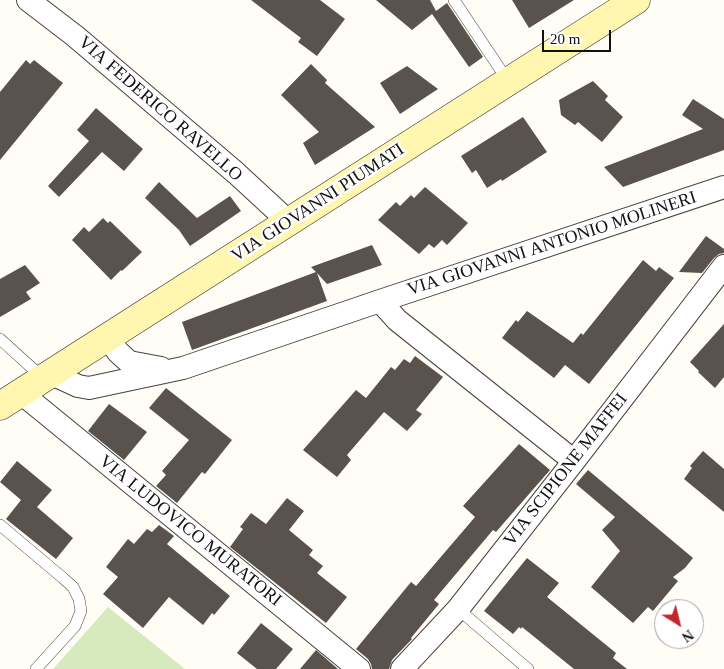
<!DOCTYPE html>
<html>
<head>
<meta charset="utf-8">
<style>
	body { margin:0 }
	#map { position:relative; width:724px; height:669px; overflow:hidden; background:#fffdf5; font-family:Georgia,serif }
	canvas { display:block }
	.north { position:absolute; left:654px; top:599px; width:50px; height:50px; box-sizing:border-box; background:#fff; border:1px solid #a0a0a0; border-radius:50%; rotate:144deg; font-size:14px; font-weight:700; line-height:20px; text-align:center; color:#111 }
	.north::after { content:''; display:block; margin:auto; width:18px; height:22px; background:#c4262e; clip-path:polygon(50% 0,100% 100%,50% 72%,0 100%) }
	.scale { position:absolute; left:542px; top:30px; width:69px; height:22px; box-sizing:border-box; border:2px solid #111; border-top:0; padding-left:6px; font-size:15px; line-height:18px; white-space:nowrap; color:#111; -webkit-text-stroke:4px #fff; paint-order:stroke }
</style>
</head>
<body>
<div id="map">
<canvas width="724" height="669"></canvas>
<div class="north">N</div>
<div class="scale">20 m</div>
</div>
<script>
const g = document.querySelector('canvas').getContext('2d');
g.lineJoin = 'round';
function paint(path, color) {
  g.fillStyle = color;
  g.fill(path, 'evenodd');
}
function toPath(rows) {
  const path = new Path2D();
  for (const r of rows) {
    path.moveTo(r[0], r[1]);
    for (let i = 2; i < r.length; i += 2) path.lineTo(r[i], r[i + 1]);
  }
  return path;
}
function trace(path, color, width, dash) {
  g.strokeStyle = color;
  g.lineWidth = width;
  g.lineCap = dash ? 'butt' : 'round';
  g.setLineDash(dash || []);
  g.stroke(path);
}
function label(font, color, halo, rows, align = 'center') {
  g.font = font + ' Georgia,serif';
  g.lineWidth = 5;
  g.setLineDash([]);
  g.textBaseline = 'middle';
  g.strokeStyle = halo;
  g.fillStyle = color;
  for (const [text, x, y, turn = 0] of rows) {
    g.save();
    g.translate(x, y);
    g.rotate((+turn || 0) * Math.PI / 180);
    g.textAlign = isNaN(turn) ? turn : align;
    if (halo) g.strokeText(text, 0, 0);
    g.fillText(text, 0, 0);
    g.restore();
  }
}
paint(toPath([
	[108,607,185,669,53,669]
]), '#d5ebbd');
paint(toPath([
	[251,0,320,0,345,19,317,56,298,42,301,38],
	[376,0,430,0,436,11,447,3,483,57,469,67,432,14,412,30],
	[512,0,574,0,529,28],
	[26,60,30,64,34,60,63,83,0,160,0,92],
	[311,64,327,80,325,83,375,127,315,165,303,143,319,132,281,95],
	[407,66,438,89,400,114,380,83],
	[593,81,608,96,605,100,623,117,602,142,578,122,575,125,561,115,559,100],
	[693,99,724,119,724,150,623,187,604,167,703,129,682,115],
	[96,108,143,149,124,171,102,152,59,197,48,186,89,141,77,130],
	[523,117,547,152,502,181,501,179,487,188,476,170,472,173,461,156],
	[159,182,197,218,230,196,241,211,190,246,179,230,145,198],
	[425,187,468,223,447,245,442,240,434,248,429,244,419,254,378,220,396,202,400,206,411,195,414,198],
	[103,218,108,223,110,221,142,252,122,271,121,270,111,280,72,240,84,227,89,232],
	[706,236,724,249,724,253,719,254,714,258,702,273,679,272],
	[372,245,382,265,327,284,317,273,327,301,192,350,182,322,316,272,311,267],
	[643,260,656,271,659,267,674,278,589,384,565,365,554,378,502,338,516,320,518,322,527,311,573,343,581,333,583,335],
	[25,265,40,283,26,292,31,299,0,317,0,279],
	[724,324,724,377,715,388,698,372,699,371,690,362],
	[415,356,443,377,416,410,422,414,407,431,384,412,347,455,351,460,337,477,303,450,356,390,366,398,391,367,395,370,404,359,410,363],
	[166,388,232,440,205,474,202,472,177,503,156,486,166,475,162,471,189,440,149,408],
	[109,404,147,432,124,460,88,431],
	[519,444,550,470,496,532,493,530,434,600,439,604,411,638,412,639,392,660,389,669,372,669,371,664,368,659,356,649,411,582,416,586,475,517,463,506],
	[703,451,724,469,724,512,684,479,692,468,690,466],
	[17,461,52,490,37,507,73,538,56,559,6,519,21,500,0,482],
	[588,470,693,558,685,568,673,577,678,581,653,611,648,607,633,623,591,587,620,551,602,530,615,517,576,484],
	[287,498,304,511,289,530,313,550,309,555,323,566,317,573,347,597,326,623,230,547,243,529,240,527,251,513,266,524],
	[159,525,174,536,167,544,230,596,214,615,212,613,203,625,169,597,143,628,103,594,118,577,106,567,128,539,134,544,147,529,152,532],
	[527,558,559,583,547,597,616,653,613,658,627,669,574,669,522,627,521,629,519,627,513,634,484,611],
	[261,623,293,649,276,669,257,669,237,653],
	[316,650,338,669,300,669]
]), '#5a524d');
const lane = toPath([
	[454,0,508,81],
	[0,339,43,378],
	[0,525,63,578,73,587,79,599,81,611,75,626,36,669],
	[458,609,528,669]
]);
const street = toPath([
	[28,0,75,36,236,173,289,222],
	[380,301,397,320,574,461],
	[108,338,118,352,129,362,161,368],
	[52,374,78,386,89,388,183,368,380,301,724,187],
	[21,393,359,669],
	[402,669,458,609,574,461,724,266]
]);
const secondary = toPath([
	[0,406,636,0]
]);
trace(lane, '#444', 12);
trace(street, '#444', 24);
trace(secondary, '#333', 29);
trace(lane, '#fff', 11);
trace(street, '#fff', 22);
trace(secondary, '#fff6b0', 28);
label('18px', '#111', '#fff', [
	["VIA FEDERICO RAVELLO",160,109,41],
	["VIA GIOVANNI PIUMATI",318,203,-33],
	["VIA GIOVANNI ANTONIO MOLINERI",552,244,-18],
	["VIA SCIPIONE MAFFEI",566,470,-52],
	["VIA LUDOVICO MURATORI",190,531,39]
]);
</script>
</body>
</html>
